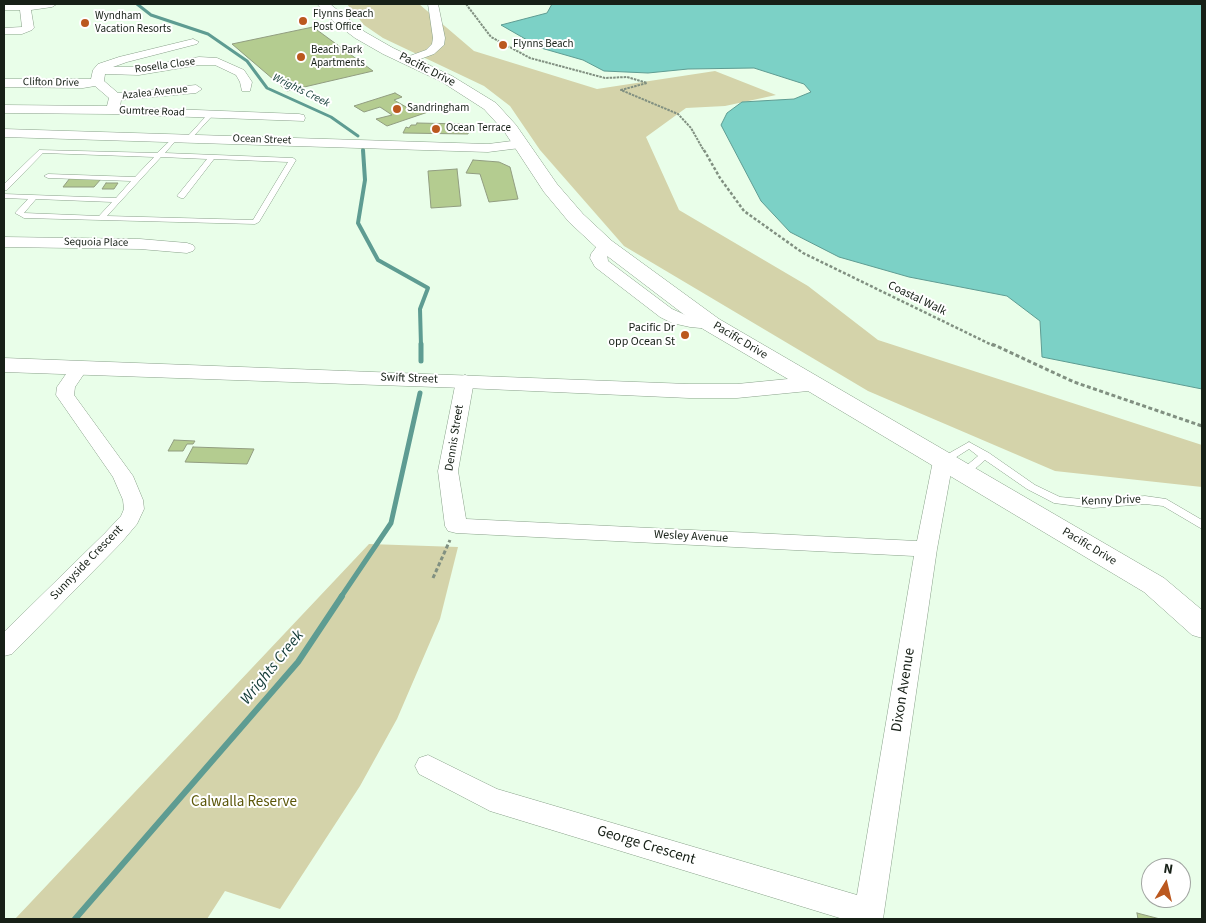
<!DOCTYPE html>
<html>
<head>
<meta charset="utf-8">
<style>
	body { margin:0 }
	#map { position:relative; width:1206px; height:923px; overflow:hidden; background:#e9fee9; font-family:"Source Sans 3",sans-serif }
	canvas { display:block }
	.frame { position:absolute; inset:0; border:5px solid #172017; pointer-events:none }
	.north { position:absolute; left:1141px; top:858px; width:50px; height:50px; box-sizing:border-box; background:#fff; border:1px solid #a2a6a2; border-radius:50%; rotate:9deg; font-size:14px; font-weight:700; line-height:20px; text-align:center; color:#172017 }
	.north::after { content:''; display:block; margin:auto; width:18px; height:22px; background:#bb581f; clip-path:polygon(50% 0,100% 100%,50% 72%,0 100%) }
</style>
</head>
<body>
<div id="map">
<canvas width="1206" height="923"></canvas>
<div class="frame"></div>
<div class="north">N</div>
</div>
<script>
const g = document.querySelector('canvas').getContext('2d');
g.lineJoin = 'round';
function paint(path, color) {
  g.fillStyle = color;
  g.fill(path, 'evenodd');
}
function toPath(rows) {
  const path = new Path2D();
  for (const r of rows) {
    path.moveTo(r[0], r[1]);
    for (let i = 2; i < r.length; i += 2) path.lineTo(r[i], r[i + 1]);
  }
  return path;
}
function trace(path, color, width, dash) {
  g.strokeStyle = color;
  g.lineWidth = width;
  g.lineCap = dash ? 'butt' : 'round';
  g.setLineDash(dash || []);
  g.stroke(path);
}
function label(font, color, halo, rows, align = 'center') {
  g.font = font + ' "Source Sans 3",sans-serif';
  g.lineWidth = 4;
  g.setLineDash([]);
  g.textBaseline = 'middle';
  g.strokeStyle = halo;
  g.fillStyle = color;
  for (const [text, x, y, turn = 0] of rows) {
    g.save();
    g.translate(x, y);
    g.rotate((+turn || 0) * Math.PI / 180);
    g.textAlign = isNaN(turn) ? turn : align;
    if (halo) g.strokeText(text, 0, 0);
    g.fillText(text, 0, 0);
    g.restore();
  }
}
paint(toPath([
	[347,4,419,4,474,51,597,89,715,71,776,95,725,106,686,108,646,137,679,210,808,286,878,340,1202,445,1202,487,1055,471,868,391,624,246,540,150,510,106,484,86,383,38,364,25],
	[369,544,458,547,440,619,397,719,360,786,280,909,225,891,207,919,15,919]
]), '#d4d3aa');
const water = toPath([
	[552,4,1202,4,1202,389,1042,357,1040,321,1007,296,909,277,839,257,790,232,761,201,721,125,727,113,742,102,794,99,811,92,804,84,754,68,688,69,648,73,604,71,583,60,541,48,501,25,547,13,552,4]
]);
paint(water, '#7cd1c6');
trace(water, '#5e9c92', 1);
trace(toPath([
	[137,4,151,15,208,34,247,61,267,88,331,117,358,136]
]), '#5e9c92', 3);
trace(toPath([
	[363,150,365,180,358,223,378,260,428,288,420,309,421,346]
]), '#5e9c92', 4);
trace(toPath([
	[421,344,421,361],
	[341,597,391,523,420,393]
]), '#5e9c92', 5);
trace(toPath([
	[75,919,298,662,342,596]
]), '#5e9c92', 6);
const building = toPath([
	[313,27,373,71,287,91,232,44,313,27],
	[395,93,402,97,394,100,413,111,422,108,428,112,387,126,376,119,392,115,380,107,364,112,354,106,395,93],
	[417,123,463,124,462,126,468,127,467,129,469,130,468,134,403,133,406,127,409,128,411,125,416,125,417,123],
	[473,160,499,162,510,167,518,199,489,202,480,174,466,173,473,160],
	[457,169,461,206,431,208,428,171,457,169],
	[70,178,101,179,94,187,63,187,70,178],
	[106,183,118,183,114,189,102,189,106,183],
	[174,440,195,441,193,444,187,444,183,451,168,451,174,440],
	[193,447,254,449,247,464,185,462,193,447],
	[1137,913,1160,919,1138,919,1137,913]
]);
paint(building, '#b4cc90');
trace(building, '#919d80', 1);
const service = toPath([
	[208,114,213,115,191,139,187,139,187,137,208,114],
	[175,136,178,138,165,153,293,158,296,160,259,222,255,224,24,218,15,213,28,199,4,198,4,194,116,198,131,181,48,178,44,176,48,174,135,177,154,157,43,153,7,190,4,190,4,184,39,150,157,153,175,136],
	[161,157,207,159,177,196,181,198,184,198,214,159,288,162,253,220,107,216,161,157],
	[36,199,112,202,99,216,24,213,36,199],
	[969,442,989,453,1035,485,1060,497,1093,500,1145,496,1166,499,1202,520,1202,529,1163,506,1145,504,1093,508,1054,503,1027,489,985,460,968,475,960,475,959,473,960,471,978,456,969,449,947,463,939,463,938,461,939,459,969,442]
]);
const minor = toPath([
	[4,4,57,4,52,7,31,10,34,28,32,30,22,34,4,34,4,28,22,27,20,10,4,10,4,4],
	[428,4,438,4,445,38,444,45,434,54,412,62,404,62,402,60,404,58,426,50,432,44,433,38,428,4],
	[193,39,199,42,197,44,127,62,113,67,139,67,199,57,217,58,244,70,252,82,250,91,242,91,240,82,236,75,215,65,199,65,139,75,105,74,104,81,118,93,196,85,202,89,196,93,121,100,120,107,299,114,304,115,305,118,304,121,110,114,4,113,4,105,107,106,109,98,95,86,83,88,4,87,4,79,91,79,93,70,98,64,119,57,193,39],
	[4,129,488,144,520,140,527,144,520,148,488,152,4,137,4,129],
	[4,237,140,239,187,243,193,245,195,248,193,251,187,253,140,249,4,247,4,237],
	[605,240,610,242,613,245,607,254,608,261,672,309,690,317,717,320,720,324,717,328,711,329,690,327,672,323,660,317,595,267,590,258,591,254,600,242,605,240],
	[79,363,85,364,88,368,75,387,74,395,133,476,143,500,144,509,137,524,121,543,12,654,4,656,4,632,105,533,121,516,124,509,123,500,113,477,56,395,57,387,73,364,79,363],
	[465,375,471,377,474,381,458,471,466,519,917,541,933,461,936,456,943,454,950,456,953,461,937,549,883,919,843,919,490,811,419,774,415,766,419,758,428,755,497,789,857,895,914,556,456,533,448,531,445,526,438,471,456,381,459,377,465,375]
]);
const tertiary = toPath([
	[317,4,330,4,365,32,393,48,452,76,496,103,516,125,557,184,583,214,612,241,719,319,1164,578,1202,610,1202,638,1192,635,1144,592,808,391,737,398,689,398,465,388,4,372,4,358,689,384,737,384,788,379,703,329,598,249,569,222,544,192,504,131,484,109,442,82,383,54,355,38,334,22,317,4]
]);
trace(service, '#89a18a', 1);
trace(minor, '#89a18a', 1);
trace(tertiary, '#89a18a', 1);
trace(toPath([
	[466,4,491,37,530,58,605,78,627,77,647,83,621,90,678,114,691,128,704,151]
]), '#819081', 2, [2.5, 1]);
trace(toPath([
	[704,150,720,178,744,211,803,253,994,346]
]), '#819081', 2.5, [3, 2]);
trace(toPath([
	[992,344,1074,382,1202,426],
	[433,578,450,540]
]), '#819081', 3, [4, 2.5]);
paint(service, '#fff');
paint(minor, '#fff');
paint(tertiary, '#fff');
for (const [x, y, r, color] of [
	[303,21,5,"#bb581f"],
	[85,23,5,"#bb581f"],
	[503,45,5,"#bb581f"],
	[301,57,5,"#bb581f"],
	[397,109,5,"#bb581f"],
	[436,129,5,"#bb581f"],
	[685,335,5,"#bb581f"]
]) {
  const dot = new Path2D();
  dot.arc(x, y, r, 0, 2 * Math.PI);
  g.fillStyle = color;
  g.fill(dot);
  trace(dot, '#fff', 2);
}
label('11px', '#172017', '#fff', [
	["Flynns Beach",313,15],
	["Post Office",313,28],
	["Wyndham",95,17],
	["Vacation Resorts",95,30],
	["Flynns Beach",513,45],
	["Beach Park",311,51],
	["Apartments",311,64],
	["Sandringham",407,109],
	["Ocean Terrace",446,129]
], 'left');
label('11px', '#172017', '#fff', [
	["Rosella Close",165,66,-8],
	["Clifton Drive",51,83,1],
	["Azalea Avenue",155,93,-6],
	["Gumtree Road",152,112,2],
	["Ocean Street",262,140,2],
	["Sequoia Place",96,243,1]
]);
label('italic 11px', '#103935', '#fff', [
	["Wrights Creek",301,91,26]
]);
label('12px', '#172017', '#fff', [
	["Pacific Drive",427,70,27],
	["Coastal Walk",917,299,26],
	["Pacific Drive",740,341,31],
	["Swift Street",409,379,2],
	["Dennis Street",455,438,-81],
	["Kenny Drive",1111,501,-2],
	["Wesley Avenue",691,537,3],
	["Pacific Drive",1089,547,31],
	["Sunnyside Crescent",87,563,-46]
]);
label('12px', '#172017', '#fff', [
	["Pacific Dr",675,328],
	["opp Ocean St",675,342]
], 'right');
label('15px', '#172017', '#fff', [
	["Dixon Avenue",904,690,-81],
	["George Crescent",646,846,17]
]);
label('15px', '#5c570a', '#fff', [
	["Calwalla Reserve",244,803]
]);
label('italic 16px', '#103935', '#fff', [
	["Wrights Creek",273,668,-51]
]);
</script>
</body>
</html>
